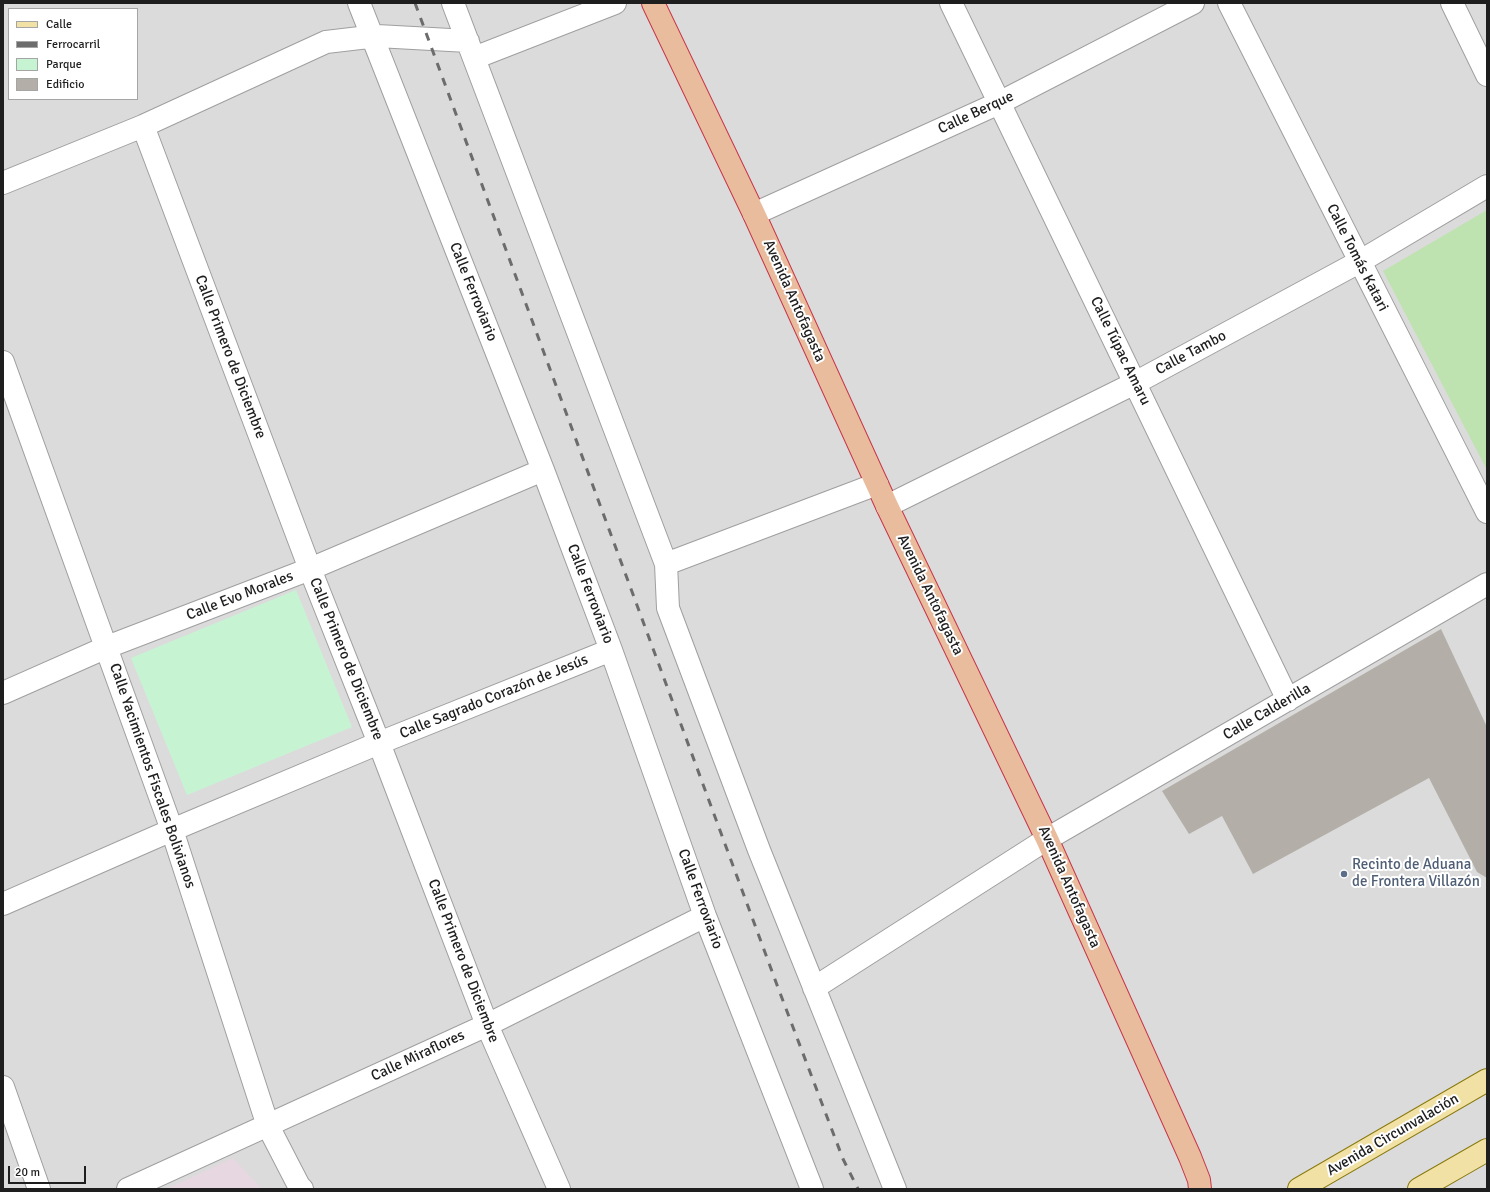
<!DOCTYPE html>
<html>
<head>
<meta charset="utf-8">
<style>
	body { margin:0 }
	#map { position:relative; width:1490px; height:1192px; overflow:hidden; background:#eeede5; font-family:Signika,sans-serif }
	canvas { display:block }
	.frame { position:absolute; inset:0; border:4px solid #1e1e1e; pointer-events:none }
	.legend { position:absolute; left:8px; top:8px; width:130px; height:92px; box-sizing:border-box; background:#fff; border:1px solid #a5a5a5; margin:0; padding:5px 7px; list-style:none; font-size:12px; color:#1e1e1e }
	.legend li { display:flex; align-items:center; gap:8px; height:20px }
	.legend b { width:20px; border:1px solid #a5a5a5 }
	.scale { position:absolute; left:8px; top:1166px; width:78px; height:18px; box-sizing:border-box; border:2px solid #1e1e1e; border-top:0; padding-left:5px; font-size:12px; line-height:14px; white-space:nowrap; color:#1e1e1e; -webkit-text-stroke:3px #fff; paint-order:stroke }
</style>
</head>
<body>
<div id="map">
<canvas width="1490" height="1192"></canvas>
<div class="frame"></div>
<ul class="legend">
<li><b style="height:5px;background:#f2e1a5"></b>Calle</li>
<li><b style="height:5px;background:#6c6c6c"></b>Ferrocarril</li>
<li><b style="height:11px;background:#c6f4d3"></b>Parque</li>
<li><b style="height:11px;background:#b3afa8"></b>Edificio</li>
</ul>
<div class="scale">20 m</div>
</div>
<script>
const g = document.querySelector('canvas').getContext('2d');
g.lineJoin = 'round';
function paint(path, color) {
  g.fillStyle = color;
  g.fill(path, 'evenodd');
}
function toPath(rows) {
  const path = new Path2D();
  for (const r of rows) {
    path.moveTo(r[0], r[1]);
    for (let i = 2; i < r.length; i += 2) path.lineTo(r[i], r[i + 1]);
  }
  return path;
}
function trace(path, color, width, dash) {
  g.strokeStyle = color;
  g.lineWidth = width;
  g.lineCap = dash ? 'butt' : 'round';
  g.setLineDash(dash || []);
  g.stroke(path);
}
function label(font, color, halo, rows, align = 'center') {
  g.font = font + ' Signika,sans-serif';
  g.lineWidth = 4;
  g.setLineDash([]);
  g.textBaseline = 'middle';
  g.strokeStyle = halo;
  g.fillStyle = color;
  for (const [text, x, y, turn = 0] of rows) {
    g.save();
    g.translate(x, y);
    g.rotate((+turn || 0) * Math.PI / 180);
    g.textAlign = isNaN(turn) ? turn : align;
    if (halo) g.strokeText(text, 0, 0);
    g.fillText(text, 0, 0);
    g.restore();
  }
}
paint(toPath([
	[3,3,1487,3,1487,1189,3,1189],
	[9,9,137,9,137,99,9,99]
]), '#dcdbdb');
paint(toPath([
	[233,1158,262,1189,167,1189]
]), '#e6d7e0');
paint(toPath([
	[1487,210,1487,470,1383,271]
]), '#bee3b0');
paint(toPath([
	[296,590,352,727,187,795,131,658]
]), '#c6f4d3');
paint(toPath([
	[1441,629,1487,727,1487,878,1477,872,1429,778,1253,874,1222,816,1189,834,1162,791]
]), '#b3afa8');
const minor = toPath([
	[359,3,543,470,611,650,705,916,812,1189],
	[453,3,666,564,668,608,759,850,895,1189],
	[951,3,1288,700],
	[1229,3,1487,512],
	[1452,3,1487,75],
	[474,58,615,3],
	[143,126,310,569,379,743,487,1025,559,1189],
	[3,183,143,126,326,42,377,36,468,41],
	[754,214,999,103,1193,3],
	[3,362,172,830,268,1126,299,1186,302,1189],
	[887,506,1135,383,1359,262,1487,186],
	[666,564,877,484],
	[3,693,107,647,310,569,543,470],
	[3,904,172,830,379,743,611,650],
	[814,988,1047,839,1487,584],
	[3,1087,39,1189],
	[128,1189,487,1025,705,916]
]);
const primary = toPath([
	[1299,1189,1487,1080],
	[1419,1189,1487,1150]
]);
const trunk = toPath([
	[653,3,754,214,887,506,1047,839,1190,1157,1199,1180,1200,1189]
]);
trace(minor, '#9f9f9f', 24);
trace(primary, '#897a0f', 24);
trace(trunk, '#c83549', 24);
trace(minor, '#fff', 22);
trace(primary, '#f2e1a5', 22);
trace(trunk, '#e8bc9c', 22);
trace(toPath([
	[415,3,777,985,843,1159,858,1189]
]), '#6c6c6c', 3, [8, 8]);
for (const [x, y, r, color] of [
	[1344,874,4,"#5c6f8a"]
]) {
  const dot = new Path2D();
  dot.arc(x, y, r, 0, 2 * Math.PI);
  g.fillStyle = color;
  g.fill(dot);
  trace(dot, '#fff', 1.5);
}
label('15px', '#1e1e1e', '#fff', [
	["Calle Berque",976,113,-25],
	["Calle Tomás Katari",1357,258,63],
	["Calle Ferroviario",473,292,68],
	["Avenida Antofagasta",794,301,66],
	["Calle Túpac Amaru",1120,351,64],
	["Calle Tambo",1191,353,-28],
	["Calle Primero de Diciembre",230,357,69],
	["Calle Ferroviario",590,594,69],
	["Avenida Antofagasta",930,595,64],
	["Calle Evo Morales",240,596,-21],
	["Calle Primero de Diciembre",346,659,68],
	["Calle Sagrado Corazón de Jesús",494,697,-22],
	["Calle Calderilla",1267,712,-30],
	["Calle Yacimientos Fiscales Bolivianos",152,776,71],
	["Avenida Antofagasta",1069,887,66],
	["Calle Ferroviario",700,899,70],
	["Calle Primero de Diciembre",463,961,69],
	["Calle Miraflores",418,1056,-25],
	["Avenida Circunvalación",1393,1135,-30]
]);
label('15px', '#4e5e75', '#fff', [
	["Recinto de Aduana",1352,865],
	["de Frontera Villazón",1352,882]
], 'left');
</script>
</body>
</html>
